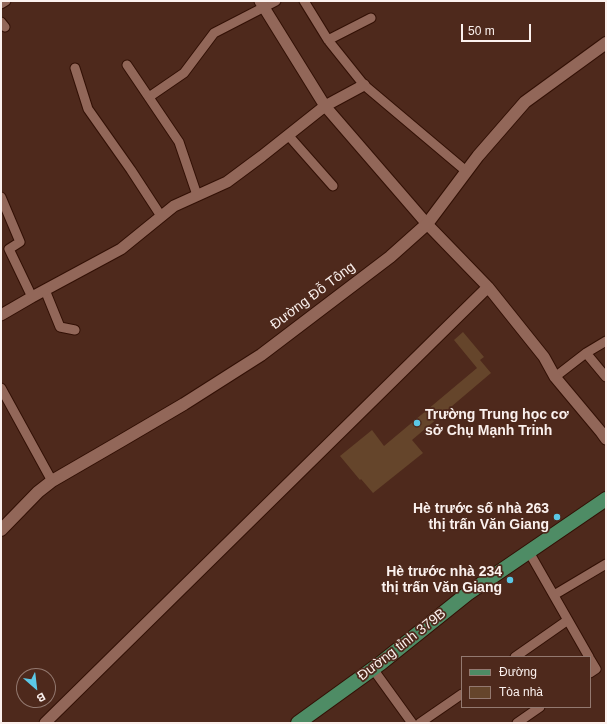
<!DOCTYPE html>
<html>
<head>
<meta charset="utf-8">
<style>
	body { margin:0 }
	#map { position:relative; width:607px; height:724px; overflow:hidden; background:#4e291c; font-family:Helvetica,sans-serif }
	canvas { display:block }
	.frame { position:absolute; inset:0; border:2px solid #fbf1ee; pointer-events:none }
	.legend { position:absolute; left:461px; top:656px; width:130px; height:52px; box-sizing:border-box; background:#4e291c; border:1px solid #937970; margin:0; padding:5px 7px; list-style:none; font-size:12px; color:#fbf1ee }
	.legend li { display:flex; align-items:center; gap:8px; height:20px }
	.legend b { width:20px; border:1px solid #937970 }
	.north { position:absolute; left:16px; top:668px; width:40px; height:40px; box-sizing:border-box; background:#4e291c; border:1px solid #937970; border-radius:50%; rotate:152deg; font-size:11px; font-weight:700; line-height:16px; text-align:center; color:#fbf1ee }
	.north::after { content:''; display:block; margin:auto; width:14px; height:18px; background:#5bc8e6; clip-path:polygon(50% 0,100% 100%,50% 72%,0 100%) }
	.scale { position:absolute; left:461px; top:24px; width:70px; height:18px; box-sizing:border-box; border:2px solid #fbf1ee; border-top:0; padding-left:5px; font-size:12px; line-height:14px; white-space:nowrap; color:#fbf1ee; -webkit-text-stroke:3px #4e291c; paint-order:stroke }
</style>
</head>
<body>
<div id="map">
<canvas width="607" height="724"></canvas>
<div class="frame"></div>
<ul class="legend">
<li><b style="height:5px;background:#4e8c65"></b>Đường</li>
<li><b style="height:11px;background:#65452b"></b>Tòa nhà</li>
</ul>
<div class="north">B</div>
<div class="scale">50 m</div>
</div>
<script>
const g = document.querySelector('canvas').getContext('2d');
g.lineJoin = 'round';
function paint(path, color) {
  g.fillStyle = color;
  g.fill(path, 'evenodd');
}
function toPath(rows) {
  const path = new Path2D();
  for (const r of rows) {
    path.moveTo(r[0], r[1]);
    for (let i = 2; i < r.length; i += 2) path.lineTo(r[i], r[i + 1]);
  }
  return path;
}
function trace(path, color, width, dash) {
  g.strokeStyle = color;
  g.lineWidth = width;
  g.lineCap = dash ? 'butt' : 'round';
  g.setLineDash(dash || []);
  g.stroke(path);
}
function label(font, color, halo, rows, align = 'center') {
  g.font = font + ' Helvetica,sans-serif';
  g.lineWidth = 3.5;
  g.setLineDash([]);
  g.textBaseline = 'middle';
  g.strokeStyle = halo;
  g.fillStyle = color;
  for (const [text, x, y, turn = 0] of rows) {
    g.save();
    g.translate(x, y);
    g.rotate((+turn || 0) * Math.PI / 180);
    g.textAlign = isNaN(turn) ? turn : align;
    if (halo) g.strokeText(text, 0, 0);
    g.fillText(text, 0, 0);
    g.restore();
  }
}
paint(toPath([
	[463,332,484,357,480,360,491,373,412,440,423,453,373,493,361,479,360,480,340,456,372,430,384,446,477,368,454,340]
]), '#65452b');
const minor = toPath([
	[304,1,328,40,364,85,466,171],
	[1,4,6,1],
	[1,22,5,27],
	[328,40,371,18],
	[127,65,179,142,197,195],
	[75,68,88,109,131,170,161,216],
	[149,97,184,73,214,33,276,1],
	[288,135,333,186],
	[1,197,20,242,9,249,32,297],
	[45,290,60,327,75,330],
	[586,353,606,377],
	[555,377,586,353,606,341],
	[1,388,52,481],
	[529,552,589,657],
	[554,595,606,564],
	[515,657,568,620],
	[590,659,596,669,590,673],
	[373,669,412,723],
	[420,723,462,694],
	[517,723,540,707]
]);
const tertiary = toPath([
	[260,1,325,106,427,224,488,287,544,357,555,377,601,432,606,439],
	[1,315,32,297,121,249,174,206,227,182,262,156,325,106,364,85],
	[45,723,488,287]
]);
const secondary = toPath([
	[1,530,38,492,52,481,121,441,184,404,261,355,390,257,427,224,478,156,525,102,606,43]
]);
const primary = toPath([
	[298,723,381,663,467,594,606,499]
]);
trace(minor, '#321005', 11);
trace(tertiary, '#321005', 13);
trace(secondary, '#321005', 14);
trace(primary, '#321005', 16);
trace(minor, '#926759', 9);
trace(tertiary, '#926759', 11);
trace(secondary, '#926759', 12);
trace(primary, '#4e8c65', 14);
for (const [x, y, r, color] of [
	[417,423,4,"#5bc8e6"],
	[557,517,4,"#5bc8e6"],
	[510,580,4,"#5bc8e6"]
]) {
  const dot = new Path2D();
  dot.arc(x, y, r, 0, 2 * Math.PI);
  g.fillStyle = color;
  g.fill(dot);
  trace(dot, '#4e291c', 1.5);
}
label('14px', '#fbf1ee', '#4e291c', [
	["Đường Đỗ Tông",313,296,-37],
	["Đường tỉnh 379B",402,645,-38]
]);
label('bold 14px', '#fbf1ee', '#4e291c', [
	["Trường Trung học cơ",425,415,"left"],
	["sở Chụ Mạnh Trinh",425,431,"left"],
	["Hè trước số nhà 263",549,509],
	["thị trấn Văn Giang",549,525],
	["Hè trước nhà 234",502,572],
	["thị trấn Văn Giang",502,588]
], 'right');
</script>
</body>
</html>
